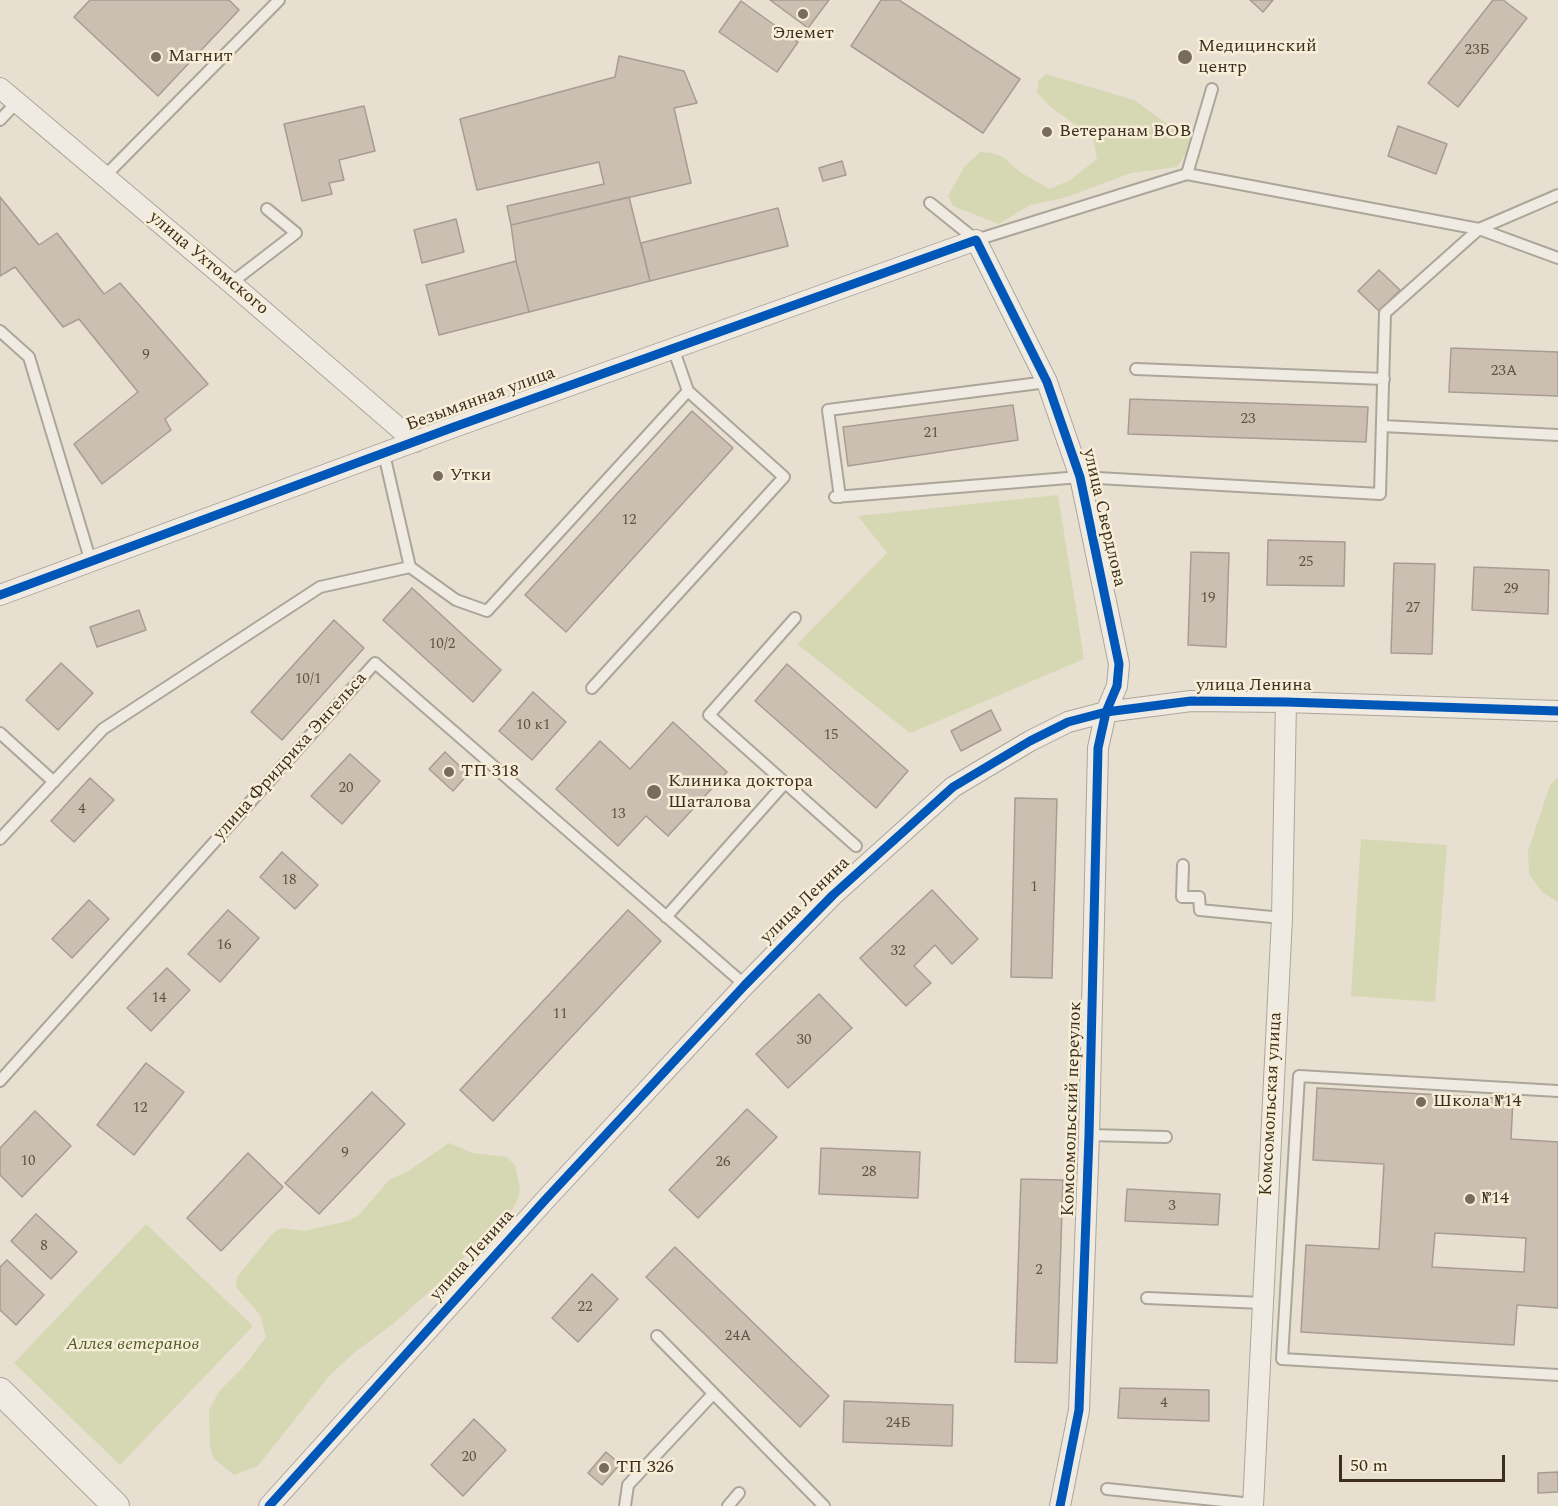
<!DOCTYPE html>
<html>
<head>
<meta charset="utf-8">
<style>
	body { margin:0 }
	#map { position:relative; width:1558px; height:1506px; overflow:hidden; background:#e7e0d1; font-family:Spectral,serif }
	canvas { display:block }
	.scale { position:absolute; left:1339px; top:1455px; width:166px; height:27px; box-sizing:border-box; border:3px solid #3d2e20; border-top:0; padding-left:8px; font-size:18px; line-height:21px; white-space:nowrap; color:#3d2e20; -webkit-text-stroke:4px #f7eed8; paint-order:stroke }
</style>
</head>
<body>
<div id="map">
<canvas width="1558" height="1506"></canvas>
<div class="scale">50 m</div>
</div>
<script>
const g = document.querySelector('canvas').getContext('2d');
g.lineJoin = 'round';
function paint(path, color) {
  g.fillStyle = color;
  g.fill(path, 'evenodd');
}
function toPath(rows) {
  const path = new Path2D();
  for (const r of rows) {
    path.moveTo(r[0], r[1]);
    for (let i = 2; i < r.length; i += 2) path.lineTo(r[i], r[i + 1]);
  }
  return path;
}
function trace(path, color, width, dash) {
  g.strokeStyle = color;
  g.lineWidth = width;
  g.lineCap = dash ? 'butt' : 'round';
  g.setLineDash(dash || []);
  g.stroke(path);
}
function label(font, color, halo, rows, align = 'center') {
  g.font = font + ' Spectral,serif';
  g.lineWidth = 5;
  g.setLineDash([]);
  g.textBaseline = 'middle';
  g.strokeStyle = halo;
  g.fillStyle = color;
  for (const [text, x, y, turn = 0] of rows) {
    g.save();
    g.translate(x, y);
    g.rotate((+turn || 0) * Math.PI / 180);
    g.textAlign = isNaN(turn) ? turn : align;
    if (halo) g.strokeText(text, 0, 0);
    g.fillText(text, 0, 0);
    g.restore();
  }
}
paint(toPath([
	[1046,74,1134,100,1172,127,1192,137,1190,148,1177,167,1131,173,1064,198,1030,205,999,224,953,206,948,196,964,167,980,152,992,153,1003,157,1020,172,1050,189,1070,180,1097,159,1093,137,1053,109,1037,93,1038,81],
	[1058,495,1084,659,910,733,797,644,887,553,858,516],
	[1558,778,1558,902,1542,892,1529,874,1528,851,1550,785],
	[1361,839,1447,845,1435,1002,1351,996],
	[449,1143,473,1153,507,1157,515,1165,520,1188,518,1199,507,1220,482,1238,450,1273,393,1324,355,1352,329,1376,258,1466,234,1475,214,1459,210,1447,209,1410,220,1390,245,1365,266,1337,260,1315,236,1287,237,1277,272,1234,281,1228,304,1231,348,1221,359,1215,389,1180,410,1170],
	[146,1224,253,1326,120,1465,14,1363]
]), '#d6d7b3');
const building = toPath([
	[90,0,229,0,239,10,158,96,74,17,90,0],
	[770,0,829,0,808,28,770,0],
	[881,0,899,0,1020,79,983,133,851,46,881,0],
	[1250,0,1273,0,1263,12,1250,0],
	[1493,0,1503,0,1527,18,1458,107,1428,83,1493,0],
	[741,1,798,42,777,72,719,32,741,1],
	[619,56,684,71,697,103,674,108,691,183,511,225,507,206,604,184,599,162,477,190,460,119,615,77,619,56],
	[364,106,375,151,339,160,344,180,329,183,332,194,302,201,284,124,364,106],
	[1398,126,1447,144,1436,174,1388,156,1398,126],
	[842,161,846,175,823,181,819,168,842,161],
	[0,197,39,245,57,233,104,294,120,283,208,384,165,419,171,430,102,484,74,444,138,392,79,319,63,327,15,267,0,276,0,197],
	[629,197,650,281,529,312,516,261,511,225,629,197],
	[778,208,788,246,650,281,641,243,778,208],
	[456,219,464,252,422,263,414,230,456,219],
	[516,261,529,312,439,335,426,285,516,261],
	[1379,270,1400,290,1379,311,1358,291,1379,270],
	[1451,348,1558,352,1558,396,1449,392,1451,348],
	[1130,399,1368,407,1366,442,1128,434,1130,399],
	[1013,405,1018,440,848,466,843,427,1013,405],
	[692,411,733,448,566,632,525,595,692,411],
	[1268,540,1345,542,1344,586,1267,585,1268,540],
	[1191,552,1229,553,1226,647,1188,645,1191,552],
	[1394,563,1435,564,1432,654,1391,653,1394,563],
	[1474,567,1549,570,1548,614,1472,610,1474,567],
	[412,588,501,670,473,702,383,620,412,588],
	[139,610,146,630,97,647,90,627,139,610],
	[334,620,364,648,282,740,251,712,334,620],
	[61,663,93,693,58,730,26,700,61,663],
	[787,664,908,771,876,808,755,701,787,664],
	[533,692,566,722,532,760,499,731,533,692],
	[991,710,1001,730,961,751,951,731,991,710],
	[673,722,727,772,668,836,646,816,618,846,556,789,600,741,630,769,673,722],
	[445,752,468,774,453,791,429,769,445,752],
	[350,754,380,781,342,824,311,796,350,754],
	[90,778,114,800,74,842,51,821,90,778],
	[1015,798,1057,799,1052,978,1011,977,1015,798],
	[282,852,318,885,295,909,260,877,282,852],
	[932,890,978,939,952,964,935,945,914,966,931,983,906,1006,860,958,932,890],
	[89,900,109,919,72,958,52,939,89,900],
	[228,910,259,938,220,982,188,954,228,910],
	[628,910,661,941,493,1121,460,1090,628,910],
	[167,968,190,990,151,1031,127,1008,167,968],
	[819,994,852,1028,788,1088,756,1054,819,994],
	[146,1063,184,1092,134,1155,97,1125,146,1063],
	[1317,1088,1513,1099,1511,1139,1558,1142,1558,1308,1517,1305,1514,1345,1301,1332,1306,1245,1379,1249,1384,1164,1313,1160,1317,1088],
	[1435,1233,1526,1238,1524,1272,1432,1267,1435,1233],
	[372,1092,405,1124,319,1214,285,1183,372,1092],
	[747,1109,777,1137,698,1218,669,1190,747,1109],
	[35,1111,71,1146,22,1197,0,1175,0,1148,35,1111],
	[821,1148,920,1152,918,1198,819,1194,821,1148],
	[248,1153,283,1187,221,1251,187,1218,248,1153],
	[1021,1179,1063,1180,1057,1363,1015,1362,1021,1179],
	[1127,1189,1220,1194,1218,1225,1125,1221,1127,1189],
	[36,1214,77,1252,51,1279,11,1241,36,1214],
	[675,1247,829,1396,800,1427,646,1277,675,1247],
	[7,1260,44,1295,16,1325,0,1310,0,1267,7,1260],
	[592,1274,618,1299,578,1342,552,1318,592,1274],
	[1120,1388,1209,1390,1209,1421,1118,1418,1120,1388],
	[844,1401,953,1405,952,1446,843,1442,844,1401],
	[474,1419,506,1450,463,1496,431,1465,474,1419],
	[606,1452,620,1464,602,1485,588,1473,606,1452],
	[1558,1472,1558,1492,1538,1493,1538,1473,1558,1472]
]);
paint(building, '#cbbfb2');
trace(building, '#a89c90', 1.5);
const service = toPath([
	[0,120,17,102],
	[1187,174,1212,89],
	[105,176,279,0],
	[930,203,976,240,1187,174,1479,229,1558,195],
	[231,283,296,233,267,209],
	[0,331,29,357,91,562],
	[1136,369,1384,379],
	[1383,426,1558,435],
	[384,454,410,567],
	[835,497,1080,477,1380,494,1385,313,1479,229,1558,258],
	[840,497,828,410,1047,382],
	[795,618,709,715,856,846],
	[592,688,784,477,688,391],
	[0,733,54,782],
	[0,839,103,729,320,587,410,567,456,600,487,611,688,391,673,348],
	[1183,865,1182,897,1199,897,1200,910,1282,918],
	[666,917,785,783],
	[0,1081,375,663,745,985],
	[1558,1091,1299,1076,1282,1359,1558,1375],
	[1089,1135,1166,1137],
	[1147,1298,1263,1303],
	[657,1336,824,1506],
	[1107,1489,1253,1504],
	[625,1506,628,1485,713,1394],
	[728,1506,739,1493]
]);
const minor = toPath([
	[0,88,231,283,415,442],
	[0,595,454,427,976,240,1047,382,1080,477,1119,664,1117,686,1106,712,1098,748,1089,1135,1079,1410,1060,1506],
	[269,1506,546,1199,745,985,833,895,953,787,1030,741,1068,722,1106,712,1191,701,1286,702,1558,711],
	[1253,1506,1282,918,1286,702]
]);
const tertiary = toPath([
	[0,1391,116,1506]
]);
trace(service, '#ada599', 14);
trace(minor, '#ada599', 22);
trace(tertiary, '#ada599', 28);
trace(service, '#efebe3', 10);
trace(minor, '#efebe3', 20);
trace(tertiary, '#efebe3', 26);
trace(toPath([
	[0,595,454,427,976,240,1047,382,1080,477,1119,664,1117,686,1106,712,1098,748,1089,1135,1079,1410,1060,1506],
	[269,1506,546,1199,745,985,833,895,953,787,1030,741,1068,722,1106,712,1191,701,1286,702,1558,711]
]), '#0057b8', 9);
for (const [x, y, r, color] of [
	[803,14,6,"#786c5e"],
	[156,57,6,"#786c5e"],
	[1185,57,8,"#786c5e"],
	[1047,132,6,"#786c5e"],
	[438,476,6,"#786c5e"],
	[449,772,6,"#786c5e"],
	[654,792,8,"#786c5e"],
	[1421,1102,6,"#786c5e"],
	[1470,1199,6,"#786c5e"],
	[604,1468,6,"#786c5e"]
]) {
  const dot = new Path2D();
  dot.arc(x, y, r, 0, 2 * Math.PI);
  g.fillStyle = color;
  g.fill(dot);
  trace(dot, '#f7eed8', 2);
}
label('15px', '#605244', null, [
	["23Б",1477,51],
	["9",146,356],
	["23А",1504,372],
	["23",1248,420],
	["21",931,434],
	["12",629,521],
	["25",1306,563],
	["29",1511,590],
	["19",1208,599],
	["27",1413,609],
	["10/2",442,645],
	["10/1",308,680],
	["10 к1",533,726],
	["15",831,736],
	["20",346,789],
	["4",82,810],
	["13",618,815],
	["18",289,881],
	["1",1034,888],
	["16",224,946],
	["32",898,952],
	["14",159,999],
	["11",560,1015],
	["30",804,1041],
	["12",140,1109],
	["9",345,1154],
	["10",28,1162],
	["26",723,1163],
	["28",869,1173],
	["3",1172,1207],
	["8",44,1247],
	["2",1039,1271],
	["22",585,1308],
	["24А",738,1337],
	["4",1164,1404],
	["24Б",898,1424],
	["20",469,1458]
]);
label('18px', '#3d2e20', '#f7eed8', [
	["Элемет",803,34,"center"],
	["Медицинский",1198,47],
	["центр",1198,68],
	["Магнит",168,57],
	["Ветеранам ВОВ",1059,132],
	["Утки",450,476],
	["ТП 318",461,772],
	["Клиника доктора",668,782],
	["Шаталова",668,803],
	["Школа №14",1433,1102],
	["№14",1482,1199],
	["ТП 326",616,1468]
], 'left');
label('18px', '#3d2e20', '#f7eed8', [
	["улица Ухтомского",208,264,40],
	["Безымянная улица",481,400,-20],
	["улица Свердлова",1103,518,77],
	["улица Ленина",1254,686],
	["улица Фридриха Энгельса",291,757,-48],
	["улица Ленина",806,901,-44],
	["Комсомольская улица",1272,1104,-87],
	["Комсомольский переулок",1073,1109,-88],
	["улица Ленина",473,1256,-48]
]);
label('italic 18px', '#4d5a26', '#f7eed8', [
	["Аллея ветеранов",133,1345]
]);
</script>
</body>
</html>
